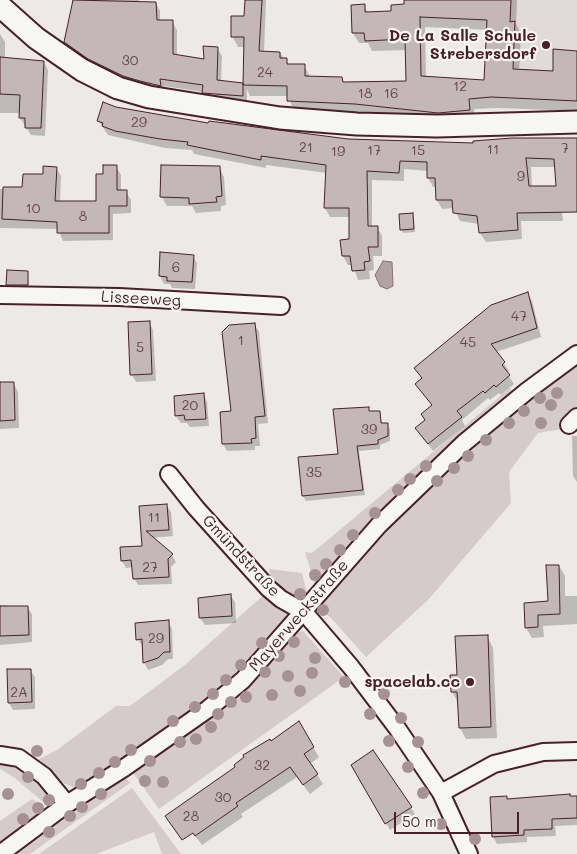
<!DOCTYPE html>
<html>
<head>
<meta charset="utf-8">
<style>
	body { margin:0 }
	#map { position:relative; width:577px; height:854px; overflow:hidden; background:#ece9e6; font-family:Mali,sans-serif }
	canvas { display:block }
	.scale { position:absolute; left:394px; top:812px; width:125px; height:22px; box-sizing:border-box; border:2px solid #4a1f2b; border-top:0; padding-left:6px; font-size:15px; line-height:18px; white-space:nowrap; color:#4a1f2b; -webkit-text-stroke:4px #f6f6f2; paint-order:stroke }
</style>
</head>
<body>
<div id="map">
<canvas width="577" height="854"></canvas>
<div class="scale">50 m</div>
</div>
<script>
const g = document.querySelector('canvas').getContext('2d');
g.lineJoin = 'round';
function paint(path, color) {
  g.fillStyle = color;
  g.fill(path, 'evenodd');
}
function toPath(rows) {
  const path = new Path2D();
  for (const r of rows) {
    path.moveTo(r[0], r[1]);
    for (let i = 2; i < r.length; i += 2) path.lineTo(r[i], r[i + 1]);
  }
  return path;
}
function trace(path, color, width, dash) {
  g.strokeStyle = color;
  g.lineWidth = width;
  g.lineCap = dash ? 'butt' : 'round';
  g.setLineDash(dash || []);
  g.stroke(path);
}
function label(font, color, halo, rows, align = 'center') {
  g.font = font + ' Mali,sans-serif';
  g.lineWidth = 4.5;
  g.setLineDash([]);
  g.textBaseline = 'middle';
  g.strokeStyle = halo;
  g.fillStyle = color;
  for (const [text, x, y, turn = 0] of rows) {
    g.save();
    g.translate(x, y);
    g.rotate((+turn || 0) * Math.PI / 180);
    g.textAlign = isNaN(turn) ? turn : align;
    if (halo) g.strokeText(text, 0, 0);
    g.fillText(text, 0, 0);
    g.restore();
  }
}
paint(toPath([
	[404,0,577,0,577,101,552,100,552,71,513,69,515,22,415,17]
]), '#e0dad8');
paint(toPath([
	[577,364,577,413,562,429,538,433,509,472,511,503,428,600,366,657,330,617,321,611,324,598,443,472,526,401],
	[510,388,514,394,349,549,315,585,305,552,312,553],
	[269,569,302,573,307,593,298,600,290,593,278,590,271,581],
	[268,591,292,612,254,657,187,715,81,787,73,787,61,782,39,759,57,750,116,706,130,706,186,664],
	[303,631,344,677,159,809,131,770,295,633],
	[0,763,24,771,39,780,49,791,52,800,50,808,15,778,0,769],
	[124,775,130,783,30,854,12,854],
	[132,788,181,854,162,854,154,832,96,854,39,854],
	[32,799,40,804,46,813,0,847,0,821]
]), '#d4cbca');
const water = toPath([
	[383,261,392,262,393,286,387,289,380,286,375,275,383,261]
]);
paint(water, '#b1a2a3');
trace(water, '#886e73', 1);
paint(toPath([
	[75,0,139,0,139,3,156,3,160,11,160,22,172,22,177,30,177,56,205,61,217,48,222,56,221,82,242,84,244,88,245,47,238,47,232,36,245,17,246,0,266,0,264,53,280,53,289,65,304,65,310,77,342,78,345,84,407,83,407,50,372,51,368,43,359,43,353,33,364,6,369,14,392,13,405,5,406,0,517,0,516,24,521,33,519,71,554,72,577,52,577,111,497,108,474,109,475,120,294,111,288,96,250,96,247,89,247,103,208,101,203,92,164,86,164,93,128,84,94,67,70,50,65,42],
	[425,27,488,30,485,81,426,78],
	[0,34,5,42,5,59,44,62,48,70,45,136,31,135,20,118,20,113,0,113],
	[116,108,209,125,328,138,474,144,549,139,557,167,531,167,532,187,560,197,563,221,521,221,522,239,486,242,480,233,479,224,460,221,454,208,442,209,437,200,437,187,433,187,428,178,428,171,404,169,404,181,372,180,372,227,377,227,382,236,382,256,373,256,374,270,369,271,370,279,358,280,353,265,348,265,343,256,341,241,350,240,350,217,330,217,325,208,327,173,266,165,266,168,194,154,192,150,165,148,108,135,98,120],
	[116,167,121,175,121,192,126,192,131,200,131,213,113,214,113,240,63,241,58,229,0,228,0,189,23,189,56,168,61,176,60,202,97,202,104,176],
	[219,168,224,177,226,205,221,206,221,211,196,213,192,206,167,206,161,196],
	[413,214,415,232,403,233,401,229],
	[161,253,193,256,197,263,195,289,172,288,170,284,164,284,160,276],
	[28,272,29,288,10,288,8,285],
	[527,293,532,301,541,337,496,352,509,371,507,373,514,384,501,395,499,393,490,400,488,398,462,420,465,426,433,451,417,428,426,421,433,406,416,384,423,379,416,369],
	[149,322,153,330,156,381,136,382,132,375,129,323],
	[255,325,259,332,268,423,258,424,260,446,255,446,255,450,227,451,223,444,221,413,233,412],
	[13,383,18,392,19,428,0,429,0,384],
	[203,394,207,402,209,426,190,427,187,423,181,423,176,416],
	[368,408,371,413,379,412,383,425,387,424,390,429,390,441,380,445,380,449,359,451,365,495,306,501,303,496,339,455],
	[572,436,577,436,577,482,573,476],
	[167,506,171,512,173,536,152,538,172,555,176,562,171,567,172,584,138,585,134,578,133,567,126,568,122,561,143,547,141,508],
	[559,566,565,576,565,596,577,596,577,624,543,626,544,637,532,638,526,628,549,602],
	[230,595,235,602,236,623,205,625,200,618],
	[0,605,27,607,32,614,32,642,0,645],
	[168,622,172,629,173,659,168,659,162,665,148,670,144,662,143,646,137,639],
	[487,636,493,648,497,738,466,739,460,728,459,704,452,692,458,676],
	[30,670,35,677,35,709,13,710,9,703,8,671],
	[298,723,319,757,310,764,323,784,310,794,297,777,241,814,243,817,202,845,183,820,271,742],
	[353,765,391,781,393,780,415,814,390,830],
	[577,797,577,825,555,826,556,836,527,837,527,842,497,844,493,836,508,800]
]), '#0003');
const building = toPath([
	[73,0,156,2,157,20,173,20,173,54,204,59,203,46,218,47,217,80,243,83,243,96,202,93,203,85,160,79,161,86,140,81,123,76,88,59,64,42,73,0],
	[245,0,262,0,259,51,280,52,280,58,287,58,287,64,305,64,305,76,342,77,343,82,406,81,405,39,365,41,364,33,352,33,351,5,365,4,365,12,391,11,391,5,404,4,404,0,511,0,510,22,515,21,513,69,553,71,553,49,577,51,577,101,491,97,469,99,470,110,438,113,355,104,287,101,287,86,243,85,244,37,231,37,231,16,244,16,245,0],
	[420,17,487,20,484,80,421,76,420,17],
	[0,57,44,61,41,128,25,128,25,118,19,118,20,95,0,94,0,57],
	[103,102,116,107,208,123,209,121,348,139,473,143,473,141,512,138,577,138,577,212,517,213,518,230,479,233,477,216,453,213,452,200,436,200,435,178,427,178,427,162,400,161,399,173,367,171,368,226,378,226,378,247,368,247,370,261,364,262,365,270,352,271,350,256,342,256,340,240,349,239,349,208,324,208,326,165,261,156,261,160,187,145,188,142,160,139,115,131,102,126,103,123,97,121,103,102],
	[526,158,554,159,556,186,529,186,526,158],
	[103,165,117,165,117,190,127,190,127,206,109,206,109,233,57,233,57,222,2,219,3,187,22,187,23,174,43,174,43,166,57,167,55,201,96,201,96,174,103,174,103,165],
	[161,165,220,166,222,196,216,197,217,202,189,204,189,198,160,197,161,165],
	[413,213,414,229,400,230,399,214,413,213],
	[160,252,194,255,192,282,167,281,167,277,159,276,160,252],
	[7,270,28,271,28,285,6,285,7,270],
	[528,292,537,328,491,344,505,362,502,365,510,375,496,387,494,385,485,393,483,391,457,411,462,417,428,444,415,428,425,420,421,414,432,405,415,384,422,378,414,368,491,305,528,292],
	[150,321,152,374,130,375,128,322,150,321],
	[255,323,265,416,255,417,256,438,251,439,252,443,222,444,220,412,231,411,222,332,229,325,255,323],
	[0,382,14,382,15,420,0,421,0,382],
	[204,393,206,419,185,420,184,415,175,416,174,396,204,393],
	[369,407,369,411,380,411,381,423,388,423,388,436,378,440,378,444,357,446,363,490,302,496,298,457,338,454,333,409,369,407],
	[167,504,169,530,146,531,173,554,168,559,169,577,133,579,131,560,121,561,120,547,142,546,139,506,167,504],
	[546,565,559,565,560,614,538,615,538,627,525,628,524,603,548,601,546,565],
	[231,594,232,616,199,618,198,598,231,594],
	[0,606,28,606,29,635,0,636,0,606],
	[169,620,170,652,164,652,158,658,143,663,142,639,136,640,135,623,169,620],
	[488,635,491,727,459,728,457,692,451,692,450,675,457,675,455,636,488,635],
	[7,669,31,669,32,702,8,703,7,669],
	[299,721,314,747,304,754,318,774,303,785,290,767,236,803,238,806,195,836,193,833,182,840,165,816,235,767,234,765,244,757,243,755,270,739,271,741,299,721],
	[373,750,412,807,385,824,351,765,373,750],
	[570,794,570,796,577,796,577,818,552,819,552,829,524,830,524,835,492,837,490,797,507,796,507,799,570,794]
]);
paint(building, '#c4b7b7');
trace(building, '#4a1f2b', 1);
const minor = toPath([
	[0,295,119,297,281,306],
	[569,425,577,417],
	[169,474,196,508,268,588,281,599,304,612,351,667,397,728,441,793,469,854],
	[0,755,19,758,44,776,67,804],
	[441,793,494,764,543,752,577,751],
	[0,854,67,804,124,768,208,709,243,680,379,525,464,443,527,391,577,354]
]);
const major = toPath([
	[0,6,36,38,82,70,118,88,149,97,280,118,357,124,437,126,577,122]
]);
trace(minor, '#4a1f2b', 20);
trace(major, '#4a1f2b', 25);
trace(minor, '#f6f6f2', 16);
trace(major, '#f6f6f2', 21);
g.fillStyle = '#a69295';
for (const [x, y] of [
	[557,393],
	[540,398],
	[551,405],
	[524,411],
	[509,423],
	[541,423],
	[486,440],
	[468,456],
	[426,466],
	[454,468],
	[410,479],
	[437,481],
	[398,490],
	[375,513],
	[353,535],
	[340,550],
	[326,564],
	[315,575],
	[300,594],
	[323,610],
	[294,642],
	[262,643],
	[279,656],
	[315,658],
	[241,665],
	[265,672],
	[312,673],
	[288,676],
	[226,680],
	[345,682],
	[300,691],
	[213,694],
	[384,694],
	[272,695],
	[246,697],
	[231,702],
	[195,707],
	[218,714],
	[370,714],
	[401,718],
	[173,721],
	[211,727],
	[196,739],
	[389,741],
	[180,742],
	[418,742],
	[131,750],
	[37,751],
	[150,761],
	[115,762],
	[408,767],
	[99,773],
	[28,777],
	[145,781],
	[163,782],
	[81,784],
	[423,793],
	[8,794],
	[101,794],
	[49,800],
	[82,807],
	[38,808],
	[70,816],
	[23,819],
	[441,824],
	[49,832],
	[475,839]
]) {
  g.beginPath();
  g.arc(x, y, 6, 0, 2 * Math.PI);
  g.fill();
}
for (const [x, y, r, color] of [
	[546,45,5,"#4a1f2b"],
	[470,682,5,"#4a1f2b"]
]) {
  const dot = new Path2D();
  dot.arc(x, y, r, 0, 2 * Math.PI);
  g.fillStyle = color;
  g.fill(dot);
  trace(dot, '#f6f6f2', 2);
}
label('14px', '#68454e', null, [
	["30",130,61],
	["24",265,73],
	["12",460,87],
	["18",365,94],
	["16",391,94],
	["29",139,123],
	["21",306,148],
	["7",565,149],
	["11",493,150],
	["17",374,151],
	["15",418,151],
	["19",338,152],
	["9",521,177],
	["10",33,209],
	["8",83,217],
	["6",176,268],
	["47",519,317],
	["1",241,341],
	["45",468,343],
	["5",140,348],
	["20",190,406],
	["39",369,430],
	["35",314,473],
	["11",154,518],
	["27",150,568],
	["29",156,639],
	["2A",19,693],
	["32",262,766],
	["30",223,798],
	["28",191,817]
]);
label('bold 16px', '#4a1f2b', '#f6f6f2', [
	["De La Salle Schule",536,36],
	["Strebersdorf",536,54],
	["spacelab.cc",460,682]
], 'right');
label('16px', '#4a1f2b', '#f6f6f2', [
	["Lisseeweg",141,299,3],
	["Gmündstraße",241,556,47],
	["Mayerweckstraße",299,616,-49]
]);
</script>
</body>
</html>
